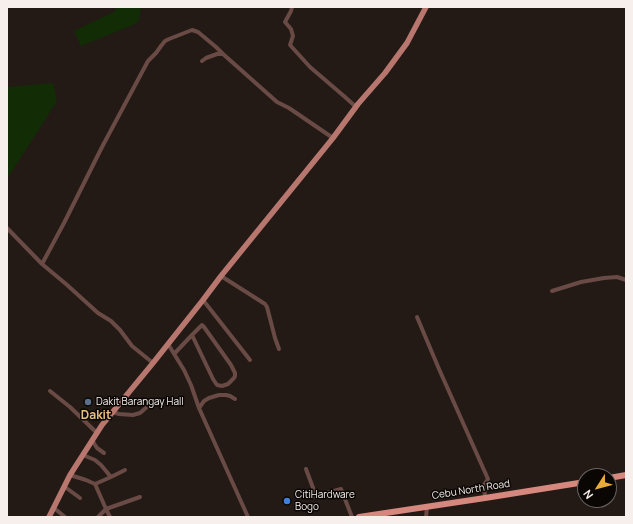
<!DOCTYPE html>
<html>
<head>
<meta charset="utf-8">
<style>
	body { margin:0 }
	#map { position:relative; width:633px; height:524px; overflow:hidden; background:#231a15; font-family:Manrope,sans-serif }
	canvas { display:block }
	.frame { position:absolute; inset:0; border:8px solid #f6efec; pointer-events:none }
	.north { position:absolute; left:577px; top:468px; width:40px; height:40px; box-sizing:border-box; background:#090604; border:1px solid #686361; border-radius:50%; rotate:234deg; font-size:11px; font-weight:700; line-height:16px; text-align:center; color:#f6efec }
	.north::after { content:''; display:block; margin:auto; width:14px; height:18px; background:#eaaa39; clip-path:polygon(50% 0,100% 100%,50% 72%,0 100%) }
</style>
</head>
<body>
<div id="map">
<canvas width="633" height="524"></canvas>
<div class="frame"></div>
<div class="north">N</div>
</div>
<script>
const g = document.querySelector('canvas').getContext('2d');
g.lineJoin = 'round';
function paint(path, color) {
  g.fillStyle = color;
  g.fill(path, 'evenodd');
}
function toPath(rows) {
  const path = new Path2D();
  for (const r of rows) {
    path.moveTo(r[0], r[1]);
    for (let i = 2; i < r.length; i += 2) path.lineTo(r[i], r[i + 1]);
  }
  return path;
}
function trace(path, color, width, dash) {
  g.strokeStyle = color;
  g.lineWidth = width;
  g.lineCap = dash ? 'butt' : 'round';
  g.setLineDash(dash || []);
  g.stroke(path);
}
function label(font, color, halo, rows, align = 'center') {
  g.font = font + ' Manrope,sans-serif';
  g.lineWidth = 3;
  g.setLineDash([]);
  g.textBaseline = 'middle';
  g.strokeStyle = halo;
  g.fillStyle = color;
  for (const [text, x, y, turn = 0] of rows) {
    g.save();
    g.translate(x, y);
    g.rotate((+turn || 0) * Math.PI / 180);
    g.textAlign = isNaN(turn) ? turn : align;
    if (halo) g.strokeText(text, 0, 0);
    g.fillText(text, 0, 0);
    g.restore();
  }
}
paint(toPath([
	[114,7,141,7,139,20,135,24,81,46,74,31,116,11],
	[53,83,57,101,7,179,7,87]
]), '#122d06');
trace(toPath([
	[292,7,291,11,285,22,291,29,293,36,290,45,310,67,345,97,356,107],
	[202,61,206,58,217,54,223,54,277,102,289,108,333,138],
	[7,228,42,264,66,284,98,313,111,321,120,330,132,346,153,363],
	[42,264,64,223,102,147,148,61,156,53,161,46,165,41,169,39,192,30,198,32,216,47,223,54],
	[221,276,265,304,267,307,275,338,279,349],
	[552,291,581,282,604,278,617,277,626,280],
	[203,300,250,360],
	[417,317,439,369,488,479,484,485,485,498],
	[202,325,204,327,231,365,235,373,235,376,234,378,228,384,222,386,217,385,213,379,192,335,202,325],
	[168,344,184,370,191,385,199,408,248,517],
	[174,354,192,335],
	[50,391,70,407,97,433],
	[199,408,204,401,209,398,219,395,226,395,230,396,235,399],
	[112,412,119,414,133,415,140,413,148,406],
	[92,440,97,448,104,453],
	[83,455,95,460,101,465,111,477,125,470],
	[306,469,316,496],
	[70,475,86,480,95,484,106,509,140,497],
	[95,484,111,477],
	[65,487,80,498],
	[312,497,341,489,352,517],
	[54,508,65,517],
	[98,517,106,509,110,517],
	[426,517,427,507]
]), '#694a45', 4);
trace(toPath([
	[49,517,70,475,102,425,153,363,203,300,221,276,333,138,358,104,385,73,407,43,426,7]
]), '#b7766e', 5.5);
trace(toPath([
	[609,478,626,475],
	[359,517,485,498,585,482]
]), '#d6887e', 6);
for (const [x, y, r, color] of [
	[88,402,4,"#5c6f8a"],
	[287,501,4,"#3f7fe0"]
]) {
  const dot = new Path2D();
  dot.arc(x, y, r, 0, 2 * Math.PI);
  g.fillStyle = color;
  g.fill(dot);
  trace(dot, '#090604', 1.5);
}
label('10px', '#f6efec', '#090604', [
	["Dakit Barangay Hall",96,402],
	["CitiHardware",295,495],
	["Bogo",295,507]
], 'left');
label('10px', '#f6efec', '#090604', [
	["Cebu North Road",471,490,-9]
]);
label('bold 12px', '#edc17c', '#090604', [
	["Dakit",96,416]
]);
</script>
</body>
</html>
